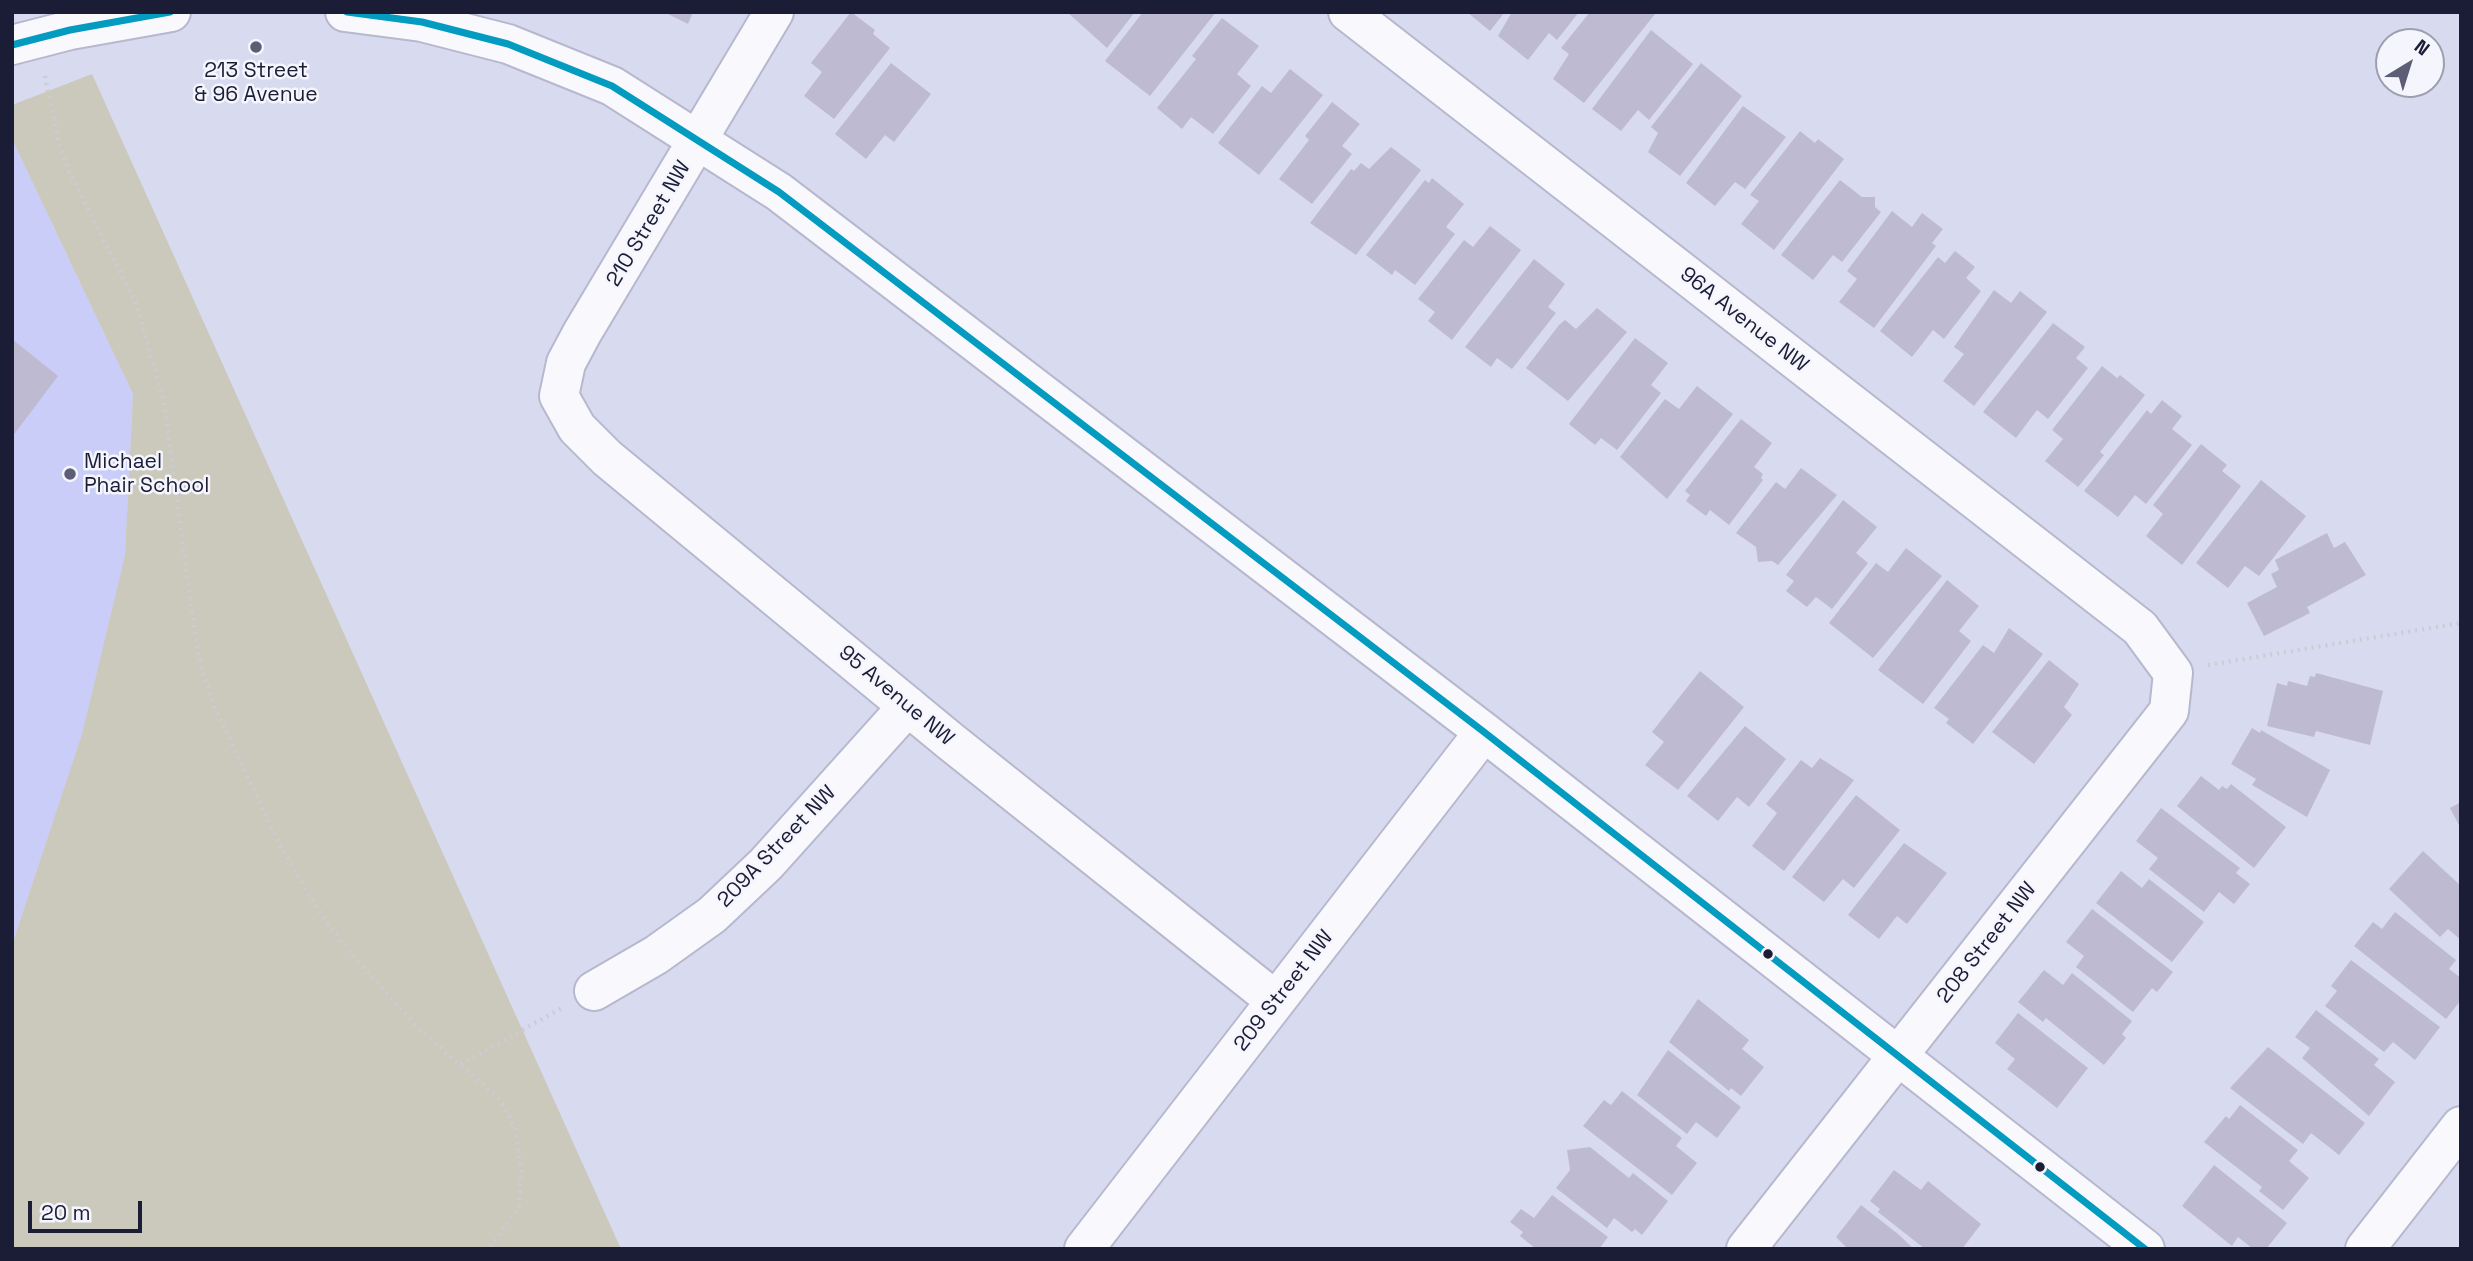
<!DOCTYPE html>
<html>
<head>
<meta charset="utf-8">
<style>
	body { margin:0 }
	#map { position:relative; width:2473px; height:1261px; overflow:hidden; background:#d8daf0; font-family:"Space Grotesk",sans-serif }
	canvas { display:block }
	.frame { position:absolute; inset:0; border:14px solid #1b1c35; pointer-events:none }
	.north { position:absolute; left:2375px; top:28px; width:70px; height:70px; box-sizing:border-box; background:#f5f6fd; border:2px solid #9e9fad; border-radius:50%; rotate:38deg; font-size:19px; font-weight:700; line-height:28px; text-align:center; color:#1b1c35 }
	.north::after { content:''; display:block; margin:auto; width:24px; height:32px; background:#5d5e76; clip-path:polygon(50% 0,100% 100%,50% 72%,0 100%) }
	.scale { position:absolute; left:28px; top:1201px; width:114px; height:32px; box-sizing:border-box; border:4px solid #1b1c35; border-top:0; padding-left:9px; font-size:21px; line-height:24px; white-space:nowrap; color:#1b1c35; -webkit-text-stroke:5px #f5f6fd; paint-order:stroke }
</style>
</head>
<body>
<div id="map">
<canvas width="2473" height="1261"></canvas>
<div class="frame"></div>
<div class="north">N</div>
<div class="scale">20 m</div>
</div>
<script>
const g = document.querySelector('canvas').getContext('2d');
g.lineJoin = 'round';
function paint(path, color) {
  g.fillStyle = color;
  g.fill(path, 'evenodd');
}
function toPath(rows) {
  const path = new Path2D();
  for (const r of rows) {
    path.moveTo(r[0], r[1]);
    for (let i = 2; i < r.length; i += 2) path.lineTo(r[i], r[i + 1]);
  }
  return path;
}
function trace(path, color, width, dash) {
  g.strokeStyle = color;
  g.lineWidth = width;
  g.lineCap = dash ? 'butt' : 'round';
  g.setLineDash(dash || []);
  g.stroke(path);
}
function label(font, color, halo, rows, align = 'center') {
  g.font = font + ' "Space Grotesk",sans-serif';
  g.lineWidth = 5;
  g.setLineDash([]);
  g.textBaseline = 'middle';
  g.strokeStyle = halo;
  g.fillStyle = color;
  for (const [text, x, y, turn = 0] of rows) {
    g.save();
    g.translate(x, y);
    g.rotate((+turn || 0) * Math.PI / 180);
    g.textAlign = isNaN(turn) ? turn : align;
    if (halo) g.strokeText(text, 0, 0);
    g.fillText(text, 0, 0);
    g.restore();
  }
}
paint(toPath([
	[12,139,133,394,125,555,82,734,12,945]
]), '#c9cdf8');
paint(toPath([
	[92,74,621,1249,12,1249,12,945,82,734,125,555,133,394,12,139,12,105]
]), '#cbc8bc');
paint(toPath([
	[664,12,693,12,688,24],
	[851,12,875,30,873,34,890,48,834,119,804,96,822,72,811,63],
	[1067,12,1135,12,1107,48],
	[1143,12,1216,12,1150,96,1105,61],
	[1467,12,1505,12,1490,31],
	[1512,12,1579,12,1557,40,1549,33,1528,60,1498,36],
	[1590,12,1655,14,1584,103,1553,79,1569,54,1561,48],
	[1222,18,1259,46,1237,74,1251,86,1213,134,1191,117,1182,129,1157,108,1196,59,1192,56],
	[1651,30,1693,64,1649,120,1638,110,1621,131,1592,109],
	[891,63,931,94,894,142,885,135,866,159,835,134],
	[1701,63,1742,96,1680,176,1648,152,1658,133,1651,127],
	[1290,69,1323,95,1259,175,1218,143,1262,86,1271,93],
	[1332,102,1360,124,1342,146,1352,154,1312,204,1279,179,1309,140,1305,136],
	[1743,106,1786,137,1745,189,1735,182,1715,206,1686,183],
	[1800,131,1815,143,1818,139,1844,159,1774,250,1741,224,1759,201,1750,195],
	[1391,147,1421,170,1356,255,1310,223,1351,169,1354,171,1361,163,1369,169],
	[1432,178,1464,204,1446,227,1455,234,1415,285,1395,270,1392,275,1366,255,1425,180,1429,183],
	[1840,180,1862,197,1875,197,1875,207,1881,212,1842,262,1833,255,1813,280,1781,255],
	[1892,211,1912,227,1922,213,1943,229,1932,243,1936,246,1874,328,1839,302,1857,279,1847,271],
	[1490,226,1521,250,1452,340,1428,321,1435,312,1418,299,1464,240,1473,247],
	[1955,251,1975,267,1966,278,1981,291,1944,339,1933,330,1912,357,1880,331,1938,257,1945,263],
	[1534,259,1565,284,1548,307,1556,313,1512,369,1497,358,1491,367,1465,347],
	[1994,290,2011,303,2020,291,2047,312,1974,406,1943,381,1964,354,1954,347],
	[1597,308,1627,332,1568,401,1526,368,1559,325,1565,320,1576,329],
	[2053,323,2085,347,2076,358,2088,368,2048,419,2037,410,2016,438,1983,412],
	[1635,338,1668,363,1651,385,1661,393,1617,450,1601,438,1595,445,1569,424],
	[12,339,58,376,12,437],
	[2102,366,2117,378,2120,375,2145,395,2100,452,2104,455,2078,487,2045,461,2063,439,2052,430],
	[1697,386,1733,414,1667,499,1620,457,1665,399,1679,409],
	[2162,400,2182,416,2172,429,2192,445,2146,504,2135,495,2118,517,2084,491,2147,410,2151,414],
	[1741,419,1772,443,1754,467,1763,474,1761,478,1763,480,1729,525,1710,510,1706,516,1686,501,1690,495,1685,491],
	[2201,444,2227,465,2222,471,2241,486,2182,565,2146,536,2163,514,2153,505],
	[1801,468,1837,495,1778,565,1772,561,1758,562,1756,547,1736,533,1776,482,1785,489],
	[2261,480,2306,516,2259,576,2245,566,2228,588,2196,563],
	[1843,500,1877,527,1856,553,1868,563,1832,609,1816,597,1807,607,1786,591,1794,581,1786,575],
	[2327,533,2334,548,2345,542,2366,575,2307,607,2310,613,2264,636,2247,603,2277,587,2271,574,2279,570,2275,560],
	[1906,548,1942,576,1873,658,1829,623,1876,563,1888,572],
	[1947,580,1979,606,1959,631,1971,641,1923,704,1878,670],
	[2009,628,2043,654,1973,744,1946,723,1949,719,1934,708,1983,645,1994,653],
	[2049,660,2079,684,2064,707,2072,715,2034,764,1992,732],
	[1700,671,1744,707,1678,790,1645,765,1664,742,1652,732],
	[2316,673,2383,691,2370,745,2316,731,2314,737,2267,726,2277,683,2287,686,2288,681,2307,686,2310,676,2315,677],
	[1745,726,1786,759,1749,807,1737,797,1718,821,1687,796],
	[2252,728,2260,733,2261,730,2330,770,2307,817,2252,785,2256,779,2231,764],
	[1820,758,1854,780,1784,871,1752,846,1777,813,1766,804,1801,760,1812,768],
	[2201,776,2219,790,2222,786,2227,789,2231,784,2286,827,2254,868,2177,806],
	[1856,795,1900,830,1854,888,1843,879,1824,902,1792,877],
	[2461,802,2461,829,2450,808],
	[2161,808,2240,868,2236,873,2250,884,2234,904,2219,892,2204,912,2149,869,2158,858,2136,841],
	[1904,843,1947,873,1907,924,1897,916,1879,939,1848,915],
	[2423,851,2461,886,2461,940,2448,929,2440,937,2389,889],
	[2121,871,2142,888,2149,879,2204,922,2172,962,2096,903],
	[2092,909,2173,972,2157,992,2152,988,2133,1012,2076,967,2084,956,2066,942],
	[2395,912,2456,960,2449,969,2461,978,2461,1000,2446,1019,2354,946,2373,922,2382,929],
	[2351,960,2440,1027,2415,1060,2393,1042,2384,1052,2325,1006,2337,991,2331,986],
	[2044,970,2063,985,2072,973,2132,1021,2122,1034,2126,1038,2104,1065,2046,1018,2043,1022,2018,1002],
	[1698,999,1749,1040,1742,1049,1764,1067,1741,1096,1731,1088,1729,1091,1669,1042],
	[2316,1010,2379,1059,2374,1065,2395,1082,2369,1116,2302,1058,2310,1048,2295,1037],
	[2018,1013,2088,1068,2057,1108,2007,1069,2015,1059,1995,1043],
	[2268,1047,2365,1123,2339,1155,2311,1133,2303,1144,2230,1088],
	[1668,1050,1741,1107,1717,1138,1696,1122,1687,1134,1637,1095],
	[1622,1091,1682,1138,1676,1146,1697,1163,1672,1195,1583,1126,1604,1100,1611,1105],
	[2240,1105,2298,1150,2289,1161,2309,1178,2283,1210,2259,1191,2262,1187,2204,1142,2226,1116,2229,1119],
	[1590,1147,1629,1178,1633,1173,1668,1201,1642,1235,1635,1229,1632,1232,1614,1218,1607,1228,1556,1188,1570,1170,1567,1150],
	[2214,1165,2287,1223,2266,1249,2253,1249,2238,1237,2232,1246,2182,1206],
	[1894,1170,1921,1190,1928,1181,1981,1224,1962,1249,1925,1249,1878,1212,1880,1209,1870,1201],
	[1552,1195,1608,1237,1599,1249,1536,1249,1520,1236,1523,1232,1510,1222,1521,1209,1534,1218],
	[1861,1205,1898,1234,1914,1249,1848,1249,1836,1237]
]), '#bebad1');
const minor = toPath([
	[345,12,422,22,508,44,612,86,779,192,1484,732,2145,1249],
	[774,12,582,333,566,363,559,396,577,428,607,458,950,741,1276,1001],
	[1348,12,2140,628,2173,673,2169,711,1746,1249],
	[12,45,70,30,171,12],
	[594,991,656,955,712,915,766,864,908,706],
	[1084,1249,1484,732],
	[2365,1249,2461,1126]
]);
trace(minor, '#b6b8ce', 42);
trace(toPath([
	[45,76,59,143,69,171,136,304,164,401,193,621,201,667,216,710,279,843,313,902,340,941,417,1027,501,1101,515,1128,521,1168,519,1206,489,1249],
	[2208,665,2461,623],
	[461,1064,562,1008]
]), '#ccccd3', 4.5, [2, 5]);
trace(minor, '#f9f9fd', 38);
trace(toPath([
	[347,12,422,22,508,44,612,86,779,192,1484,732,2145,1249],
	[12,45,70,30,170,12]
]), '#039bbf', 7);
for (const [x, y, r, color] of [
	[256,47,7,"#5d5e76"],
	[70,474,7,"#5d5e76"],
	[1768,954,6,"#1b1c35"],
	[2040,1167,6,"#1b1c35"]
]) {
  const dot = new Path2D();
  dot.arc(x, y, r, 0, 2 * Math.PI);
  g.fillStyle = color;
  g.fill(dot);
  trace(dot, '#f5f6fd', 2.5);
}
label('21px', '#1b1c35', '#f5f6fd', [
	["213 Street",256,71],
	["& 96 Avenue",256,95],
	["Michael",84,462,"left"],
	["Phair School",84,486,"left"]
]);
label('21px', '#1b1c35', '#f5f6fd', [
	["210 Street NW",649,224,-59],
	["96A Avenue NW",1744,320,38],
	["95 Avenue NW",896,696,40],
	["209A Street NW",777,847,-46],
	["208 Street NW",1987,943,-52],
	["209 Street NW",1284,991,-52]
]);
</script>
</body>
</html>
